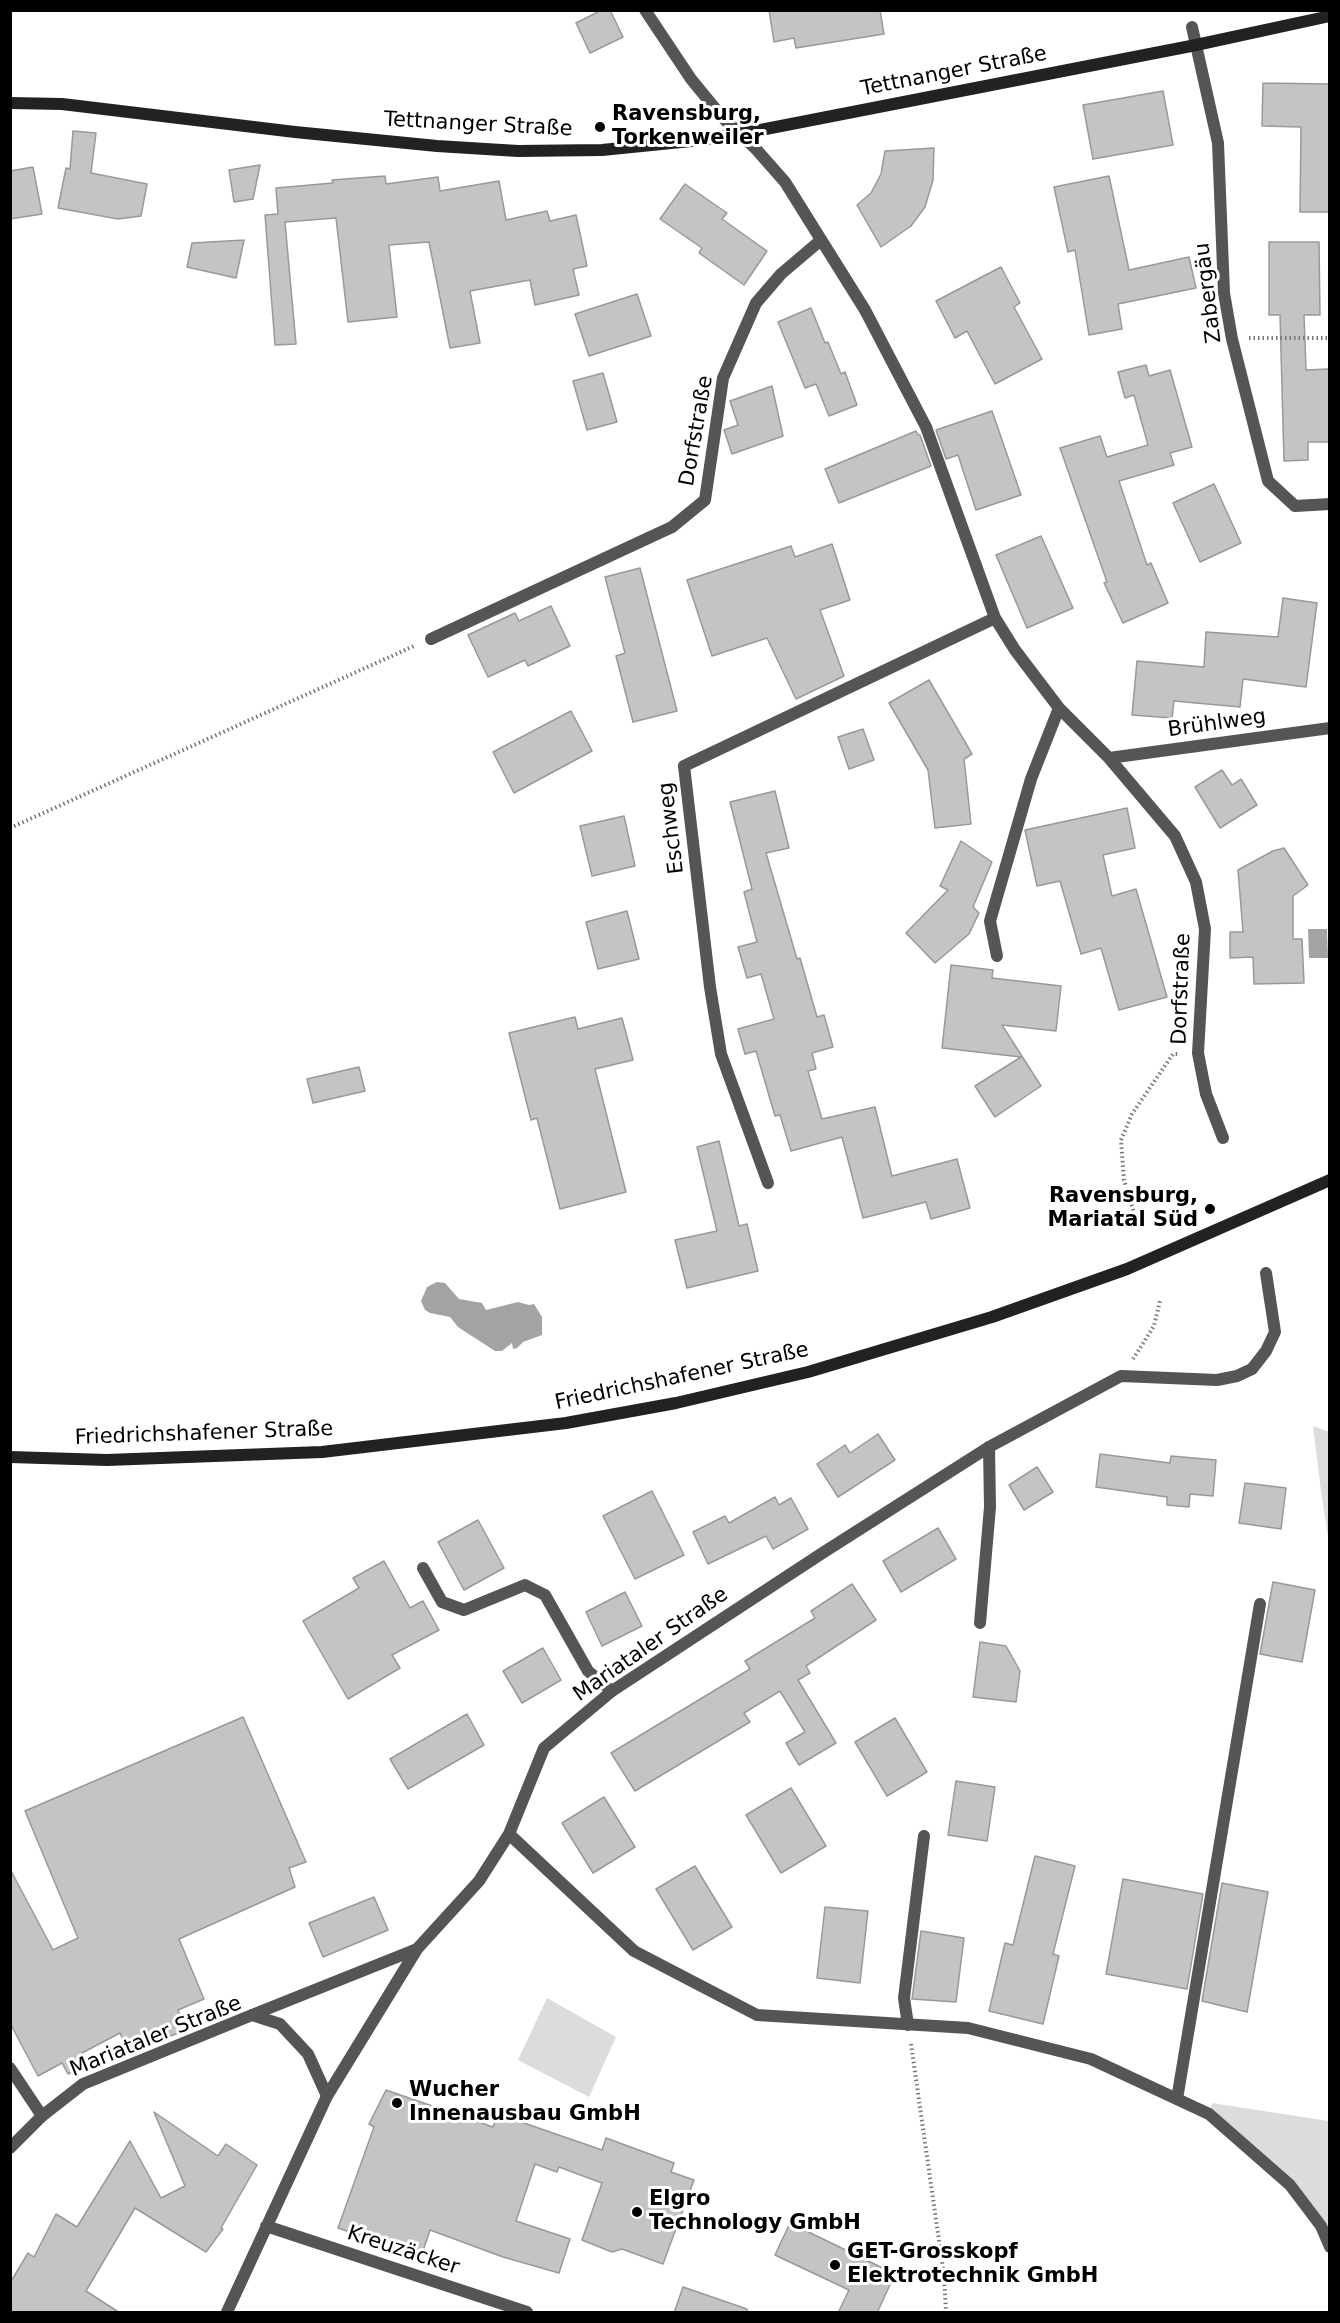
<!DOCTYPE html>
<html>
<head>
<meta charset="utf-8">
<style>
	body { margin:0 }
	#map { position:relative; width:1340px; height:2323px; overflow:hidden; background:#fff; font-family:"DejaVu Sans",sans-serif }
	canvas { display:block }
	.frame { position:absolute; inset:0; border:12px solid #000; pointer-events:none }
</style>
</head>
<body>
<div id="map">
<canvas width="1340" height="2323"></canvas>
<div class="frame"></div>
</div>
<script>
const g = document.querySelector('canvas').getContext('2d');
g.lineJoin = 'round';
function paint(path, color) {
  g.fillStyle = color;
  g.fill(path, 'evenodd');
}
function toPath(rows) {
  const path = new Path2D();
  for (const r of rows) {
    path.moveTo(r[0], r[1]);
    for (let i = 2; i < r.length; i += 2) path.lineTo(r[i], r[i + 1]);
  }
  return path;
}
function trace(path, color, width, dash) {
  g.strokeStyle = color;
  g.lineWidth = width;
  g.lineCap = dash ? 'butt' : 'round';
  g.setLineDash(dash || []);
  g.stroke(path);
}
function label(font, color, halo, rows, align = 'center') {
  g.font = font + ' "DejaVu Sans",sans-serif';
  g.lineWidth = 6;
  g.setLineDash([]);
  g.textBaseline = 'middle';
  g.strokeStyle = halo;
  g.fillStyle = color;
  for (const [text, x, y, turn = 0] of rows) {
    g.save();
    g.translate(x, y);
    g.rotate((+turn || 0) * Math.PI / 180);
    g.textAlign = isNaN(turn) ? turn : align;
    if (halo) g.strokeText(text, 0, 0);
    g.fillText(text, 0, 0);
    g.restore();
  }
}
paint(toPath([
	[1313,1426,1329,1432,1329,1543,1321,1491],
	[547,1998,616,2037,589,2097,518,2060],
	[1212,2103,1329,2121,1329,2247,1290,2185,1209,2114]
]), '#dcdcdc');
paint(toPath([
	[1308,929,1327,929,1328,958,1309,958],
	[437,1282,445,1283,459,1299,482,1303,486,1310,518,1302,529,1305,534,1304,542,1317,542,1335,523,1342,517,1348,513,1349,512,1343,502,1351,495,1351,458,1327,450,1317,430,1313,425,1310,421,1301,427,1287]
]), '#a3a3a3');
const building = toPath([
	[602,10,610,10,623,37,590,53,576,23,602,10],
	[769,10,880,10,884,34,796,48,794,38,774,42,769,10],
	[1263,83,1329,84,1329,212,1300,212,1301,127,1262,126,1263,83],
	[1163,91,1173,145,1093,159,1083,105,1163,91],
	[73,131,96,133,91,173,147,184,141,216,118,219,58,208,66,168,70,169,73,131],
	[934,148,933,180,925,207,911,226,881,247,857,205,871,193,881,174,885,151,934,148],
	[260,165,253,199,234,202,229,170,260,165],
	[33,167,42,214,10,219,10,171,33,167],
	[385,176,386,184,438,177,440,191,499,181,506,220,547,211,550,221,576,215,587,266,573,269,579,295,535,305,530,280,470,291,480,343,450,348,429,242,389,245,397,317,348,322,336,218,285,222,296,344,275,345,265,215,278,214,276,188,333,183,332,180,385,176],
	[1109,176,1129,270,1189,257,1196,288,1118,304,1122,329,1089,335,1075,250,1068,252,1054,187,1109,176],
	[685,184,727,213,722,219,767,251,744,285,699,253,702,248,660,219,685,184],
	[244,240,236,278,187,267,192,243,244,240],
	[1269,242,1319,242,1320,315,1304,315,1306,370,1329,369,1329,442,1308,442,1308,460,1284,461,1280,315,1269,315,1269,242],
	[1001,267,1020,303,1014,307,1042,359,995,384,967,331,955,338,936,301,1001,267],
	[637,294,651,336,589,356,575,314,637,294],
	[811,308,825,343,828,342,841,374,845,372,857,405,829,416,816,384,805,388,778,322,811,308],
	[1146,365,1149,376,1170,370,1192,447,1170,453,1174,465,1119,481,1147,565,1151,563,1168,603,1123,623,1104,583,1107,582,1060,448,1100,436,1107,457,1148,445,1134,395,1125,398,1118,372,1146,365],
	[603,373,617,422,587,430,573,381,603,373],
	[772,386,783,436,732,454,724,430,738,425,730,401,772,386],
	[992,411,1021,495,976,510,958,455,946,459,936,430,992,411],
	[916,431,918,435,920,435,931,466,839,503,825,469,916,431],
	[1214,484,1241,543,1200,562,1173,503,1214,484],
	[1041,536,1073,608,1027,628,996,555,1041,536],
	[832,544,850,600,820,610,844,676,796,699,767,638,712,656,687,580,791,546,795,557,832,544],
	[640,568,677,711,633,722,616,656,625,653,605,577,640,568],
	[1283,598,1317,603,1306,687,1243,679,1240,707,1174,701,1172,718,1132,715,1137,661,1204,667,1206,632,1278,637,1283,598],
	[551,606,570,646,528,666,525,660,488,677,468,635,515,613,519,621,551,606],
	[929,680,972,754,964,759,971,824,935,828,928,770,889,703,929,680],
	[571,711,592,751,514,793,493,752,571,711],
	[863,729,874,760,849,769,838,737,863,729],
	[1222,770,1232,785,1241,779,1257,805,1220,828,1195,787,1222,770],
	[775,791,789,848,766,853,797,959,800,958,817,1017,824,1015,833,1047,812,1053,816,1069,808,1071,822,1119,875,1107,892,1176,957,1159,970,1208,931,1219,926,1202,863,1218,842,1137,791,1151,780,1115,775,1116,756,1051,745,1054,738,1029,774,1019,761,974,747,978,738,947,757,942,744,892,752,889,730,802,775,791],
	[1127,808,1135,848,1103,855,1112,896,1136,889,1167,997,1119,1010,1101,948,1081,954,1060,881,1037,886,1025,830,1127,808],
	[624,816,635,866,592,876,580,826,624,816],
	[961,841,992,862,973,907,979,913,969,934,935,963,906,933,948,890,940,886,961,841],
	[1284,848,1308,885,1293,896,1293,939,1302,939,1304,983,1254,984,1253,957,1230,958,1230,932,1243,932,1238,870,1273,851,1284,848],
	[627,911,639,959,598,969,586,922,627,911],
	[951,965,993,970,992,978,1061,986,1056,1031,1002,1025,1041,1086,995,1117,975,1086,1021,1057,942,1048,951,965],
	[575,1017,578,1029,622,1018,633,1060,595,1069,626,1192,560,1209,537,1118,531,1120,509,1033,575,1017],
	[359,1067,365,1091,313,1103,307,1079,359,1067],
	[719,1141,739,1226,747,1224,758,1271,687,1288,675,1240,717,1231,697,1147,719,1141],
	[878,1434,895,1460,838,1497,817,1464,845,1445,850,1453,878,1434],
	[1100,1454,1170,1463,1171,1456,1216,1460,1213,1496,1190,1494,1189,1507,1167,1505,1167,1497,1096,1487,1100,1454],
	[1037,1467,1053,1492,1024,1510,1009,1485,1037,1467],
	[1245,1483,1286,1488,1281,1529,1239,1523,1245,1483],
	[652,1491,684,1555,635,1579,603,1516,652,1491],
	[775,1497,779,1505,791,1498,808,1529,773,1549,766,1536,708,1564,693,1532,725,1516,729,1523,775,1497],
	[478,1520,504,1568,464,1590,438,1542,478,1520],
	[938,1528,956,1559,901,1592,883,1561,938,1528],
	[384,1561,410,1608,423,1601,439,1630,392,1655,400,1668,348,1699,303,1621,359,1588,353,1578,384,1561],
	[1273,1582,1315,1590,1302,1662,1260,1654,1273,1582],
	[852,1584,876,1620,806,1666,810,1673,798,1680,836,1743,799,1765,786,1743,805,1732,780,1691,744,1713,750,1722,635,1791,611,1753,750,1669,745,1661,815,1618,811,1611,852,1584],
	[625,1592,642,1626,602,1646,586,1612,625,1592],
	[980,1642,1006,1646,1020,1671,1016,1702,973,1697,980,1642],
	[543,1648,561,1680,522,1703,503,1671,543,1648],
	[467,1714,484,1745,408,1789,390,1759,467,1714],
	[243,1717,306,1862,289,1868,295,1887,179,1939,204,1999,178,2010,187,2030,128,2051,120,2033,82,2053,88,2063,68,2074,62,2063,38,2076,10,2023,10,1869,53,1950,78,1938,25,1811,243,1717],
	[895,1718,927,1772,887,1796,855,1742,895,1718],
	[956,1781,995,1787,987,1841,948,1835,956,1781],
	[791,1788,826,1846,781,1873,746,1815,791,1788],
	[604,1797,635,1847,593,1873,562,1823,604,1797],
	[1035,1856,1075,1866,1053,1954,1059,1956,1043,2024,989,2011,1005,1943,1013,1945,1035,1856],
	[695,1866,732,1927,693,1950,656,1889,695,1866],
	[1123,1879,1203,1894,1187,1989,1106,1974,1123,1879],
	[1222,1883,1268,1892,1247,2012,1202,2001,1222,1883],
	[374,1897,388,1930,323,1957,309,1923,374,1897],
	[825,1907,868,1911,860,1983,817,1978,825,1907],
	[921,1931,964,1938,956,2002,912,1999,921,1931],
	[386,2090,493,2127,498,2114,602,2150,606,2138,674,2163,671,2172,694,2180,663,2264,622,2249,612,2252,582,2240,602,2183,559,2167,557,2172,535,2164,516,2221,570,2239,559,2273,503,2257,430,2230,421,2257,338,2228,374,2127,369,2124,386,2090],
	[154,2112,218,2156,226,2144,257,2165,221,2228,223,2229,206,2252,135,2208,86,2291,120,2313,10,2313,10,2283,28,2253,34,2257,56,2214,77,2227,130,2141,161,2198,185,2186,154,2112],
	[790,2223,895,2274,877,2313,838,2313,849,2290,775,2255,790,2223],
	[683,2287,747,2309,747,2313,674,2313,683,2287]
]);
paint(building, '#c4c4c4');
trace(building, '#999', 1.5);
trace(toPath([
	[1249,338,1330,338],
	[10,828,414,646],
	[1136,1219,1124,1180,1121,1140,1132,1114,1173,1054,1179,1054],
	[1133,1359,1154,1326,1160,1301],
	[911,2044,944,2276,946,2312]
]), '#777', 4, [1.5, 3]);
trace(toPath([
	[423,1568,442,1602,464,1610,525,1585,545,1595,588,1671,612,1691],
	[980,1623,990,1507,989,1447],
	[252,2015,417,1949],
	[10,2068,42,2116],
	[1177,2099,1260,1604]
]), '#555', 12);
trace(toPath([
	[645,10,691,79,723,118,755,148,785,182,865,310,926,427,995,618,1015,650,1059,708,1109,758,1175,836,1196,882,1205,929,1198,1053,1206,1094,1223,1138],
	[1192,27,1218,143,1224,293,1232,339,1268,481,1295,506,1330,504],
	[431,639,672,527,705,500,723,378,756,303,781,274,821,240],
	[1109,758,1330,728],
	[997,956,990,921,1031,779,1059,708],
	[768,1183,721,1054,710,987,684,766,995,618],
	[509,1834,634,1951,757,2015,968,2028,1091,2059,1209,2114,1290,2185,1321,2226,1330,2247],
	[908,2025,904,1998,924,1836],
	[10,2148,42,2116,83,2084,252,2015,280,2024,308,2054,327,2096],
	[266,2226,527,2312],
	[227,2312,327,2096,417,1949,479,1881,509,1834,544,1748,612,1691,824,1552,989,1447,1121,1376,1217,1380,1237,1376,1252,1369,1266,1351,1275,1332,1266,1273]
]), '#555', 12);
trace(toPath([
	[10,103,62,104,295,132,437,146,518,151,602,150,701,140,740,134,1196,45,1330,16],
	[10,1457,107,1460,322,1452,566,1423,676,1403,808,1372,992,1317,1127,1269,1330,1180]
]), '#222', 12);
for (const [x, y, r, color] of [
	[600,127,6,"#000"],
	[1210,1209,6,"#000"],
	[397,2103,6,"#000"],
	[637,2212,6,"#000"],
	[835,2265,6,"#000"]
]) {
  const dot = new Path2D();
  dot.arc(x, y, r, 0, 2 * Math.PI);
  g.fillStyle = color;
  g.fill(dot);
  trace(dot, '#fff', 2);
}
label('21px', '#000', '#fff', [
	["Tettnanger Straße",954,72,-11],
	["Tettnanger Straße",478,125,3],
	["Zabergäu",1209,293,-97],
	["Dorfstraße",697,431,-80],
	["Brühlweg",1217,724,-8],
	["Eschweg",672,828,-97],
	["Dorfstraße",1182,989,-88],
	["Friedrichshafener Straße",682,1377,-12],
	["Friedrichshafener Straße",204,1434,-2],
	["Mariataler Straße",651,1645,-35],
	["Mariataler Straße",156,2037,-22],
	["Kreuzäcker",403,2251,18]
]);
label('bold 21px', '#000', '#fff', [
	["Ravensburg,",612,115],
	["Torkenweiler",612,139],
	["Ravensburg,",1198,1197,"right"],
	["Mariatal Süd",1198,1221,"right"],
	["Wucher",409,2091],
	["Innenausbau GmbH",409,2115],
	["Elgro",649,2200],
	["Technology GmbH",649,2224],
	["GET-Grosskopf",847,2253],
	["Elektrotechnik GmbH",847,2277]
], 'left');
</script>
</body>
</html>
